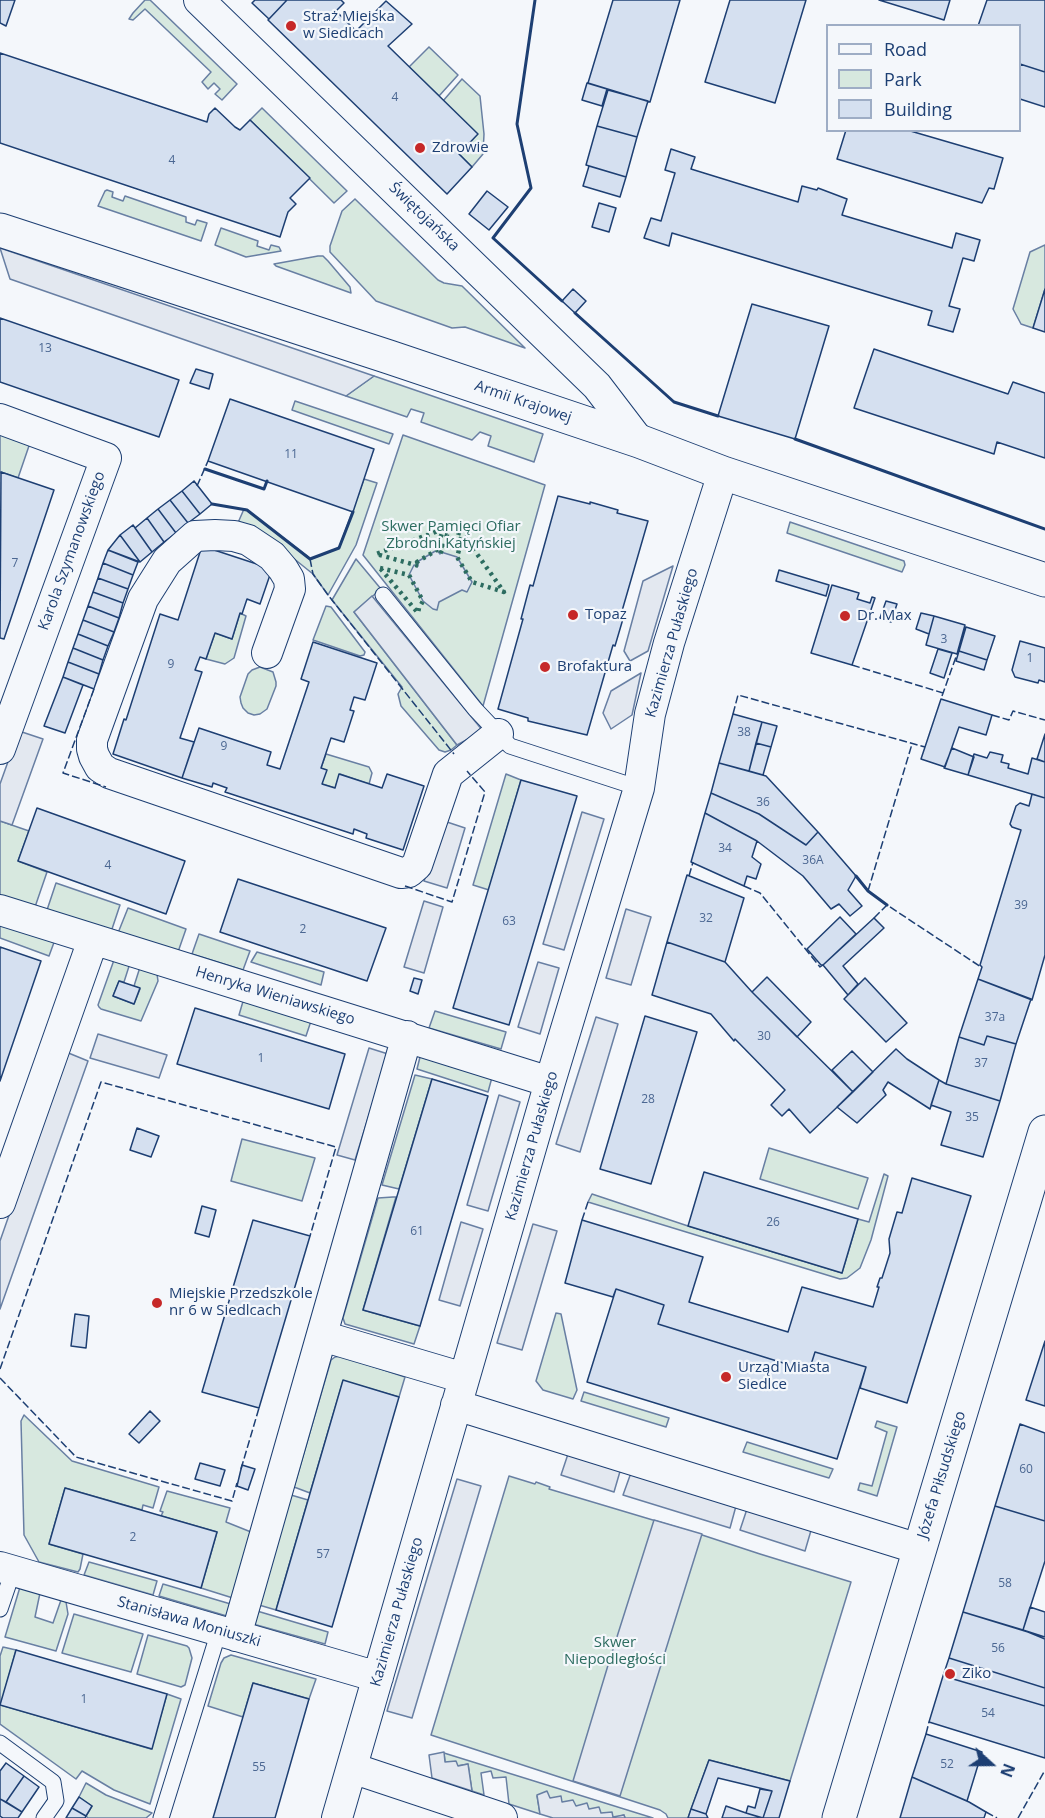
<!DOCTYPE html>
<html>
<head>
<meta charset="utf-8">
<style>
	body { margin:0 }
	#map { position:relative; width:1045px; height:1818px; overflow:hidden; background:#f4f7fb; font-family:"Open Sans",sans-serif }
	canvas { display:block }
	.legend { position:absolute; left:826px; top:24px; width:195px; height:108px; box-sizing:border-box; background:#f4f7fb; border:2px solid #9eadc5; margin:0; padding:8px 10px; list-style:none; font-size:18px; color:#1d3f73 }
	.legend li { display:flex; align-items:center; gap:12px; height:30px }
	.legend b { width:30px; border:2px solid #9eadc5 }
	.north { position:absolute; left:961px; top:1734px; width:60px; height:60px; -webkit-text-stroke:4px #f4f7fb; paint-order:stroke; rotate:111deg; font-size:16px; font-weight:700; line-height:24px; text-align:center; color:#1d3f73 }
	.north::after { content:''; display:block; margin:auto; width:21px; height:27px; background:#1d3f73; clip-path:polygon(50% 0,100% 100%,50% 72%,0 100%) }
</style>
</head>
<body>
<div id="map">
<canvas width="1045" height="1818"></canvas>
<ul class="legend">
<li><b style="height:8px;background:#f4f7fb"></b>Road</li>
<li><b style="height:16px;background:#d7e8df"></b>Park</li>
<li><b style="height:16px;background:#d5e0f0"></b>Building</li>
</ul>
<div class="north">N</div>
</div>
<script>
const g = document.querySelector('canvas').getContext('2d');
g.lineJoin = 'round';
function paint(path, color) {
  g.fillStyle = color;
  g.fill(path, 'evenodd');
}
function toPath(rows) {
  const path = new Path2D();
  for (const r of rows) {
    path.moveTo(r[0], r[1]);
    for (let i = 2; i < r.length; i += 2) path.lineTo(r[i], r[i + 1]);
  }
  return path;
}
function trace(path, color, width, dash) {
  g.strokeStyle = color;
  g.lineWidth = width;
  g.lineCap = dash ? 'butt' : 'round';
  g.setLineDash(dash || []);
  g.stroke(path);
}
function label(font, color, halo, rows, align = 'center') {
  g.font = font + ' "Open Sans",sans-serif';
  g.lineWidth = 4.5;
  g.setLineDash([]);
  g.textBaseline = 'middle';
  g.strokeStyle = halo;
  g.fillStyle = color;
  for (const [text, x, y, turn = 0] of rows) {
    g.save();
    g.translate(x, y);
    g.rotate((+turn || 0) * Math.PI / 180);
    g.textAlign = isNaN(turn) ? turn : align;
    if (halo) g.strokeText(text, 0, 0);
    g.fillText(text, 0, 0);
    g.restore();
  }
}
const green = toPath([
	[145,0,150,0,237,84,222,100,215,94,220,89,214,83,208,89,202,82,211,72,145,9,133,20,129,19,133,13,145,0],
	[429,47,458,75,439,96,409,67,429,47],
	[462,79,480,96,484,134,483,154,472,167,459,154,443,101,462,79],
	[262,108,347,191,334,203,250,120,262,108],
	[107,190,113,192,112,197,123,201,125,196,186,217,186,222,195,225,197,220,207,223,201,241,98,206,105,191,107,190],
	[355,199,438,280,444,283,462,286,525,348,465,327,452,328,376,301,330,252,330,246,342,211,355,199],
	[221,228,258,241,257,246,269,250,271,245,279,247,281,251,246,257,215,245,221,228],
	[1045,245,1045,289,1033,328,1021,324,1013,309,1030,252,1045,245],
	[318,256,323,256,328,261,350,287,351,293,276,266,274,264,318,256],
	[374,376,543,434,534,462,488,446,491,436,480,432,472,440,421,422,424,413,411,409,407,417,346,396,374,376],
	[295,401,393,434,389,444,292,410,295,401],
	[0,431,31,440,18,478,1,472,0,473,0,431],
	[403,435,545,485,483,706,363,555,403,435],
	[364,479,377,483,356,545,328,595,313,574,267,537,237,525,244,509,247,510,311,559,339,548,364,479],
	[790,522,904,561,905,565,902,572,787,533,790,522],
	[356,559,381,589,354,612,457,745,451,750,445,752,439,750,401,706,398,694,402,687,332,600,356,559],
	[326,606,331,607,365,652,364,655,360,656,313,640,326,606],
	[240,613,246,616,234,658,225,664,206,659,215,633,232,639,240,613],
	[260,667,273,672,276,682,276,686,267,709,260,714,254,715,248,713,243,708,241,703,240,697,248,674,252,670,260,667],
	[326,754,369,767,372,773,369,784,340,774,335,788,322,784,321,768,326,754],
	[506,774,521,780,489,890,473,885,506,774],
	[0,821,29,831,18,861,47,872,35,907,0,896,0,821],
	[56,883,120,905,112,929,111,930,47,910,56,883],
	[128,908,186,929,178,952,118,933,128,908],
	[0,921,56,937,49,956,0,938,0,921],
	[199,934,250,951,243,970,192,954,199,934],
	[257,952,324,972,321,985,251,962,257,952],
	[114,960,131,960,124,982,119,981,113,996,134,1004,140,989,134,986,141,964,157,974,158,981,141,1021,101,1009,99,1007,98,1005,114,960],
	[244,998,312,1018,306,1036,239,1015,244,998],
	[435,1011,506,1032,501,1049,429,1028,435,1011],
	[422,1049,494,1070,488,1092,417,1069,422,1049],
	[415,1075,432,1079,399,1189,382,1185,415,1075],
	[242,1139,315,1158,302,1201,231,1181,242,1139],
	[769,1148,868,1178,858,1209,760,1179,769,1148],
	[884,1174,888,1176,871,1240,860,1268,847,1278,840,1279,588,1202,592,1194,688,1226,842,1273,858,1219,869,1222,884,1174],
	[393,1197,396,1197,363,1310,420,1326,414,1344,345,1324,343,1318,378,1198,393,1197],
	[556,1313,561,1314,577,1390,573,1399,543,1390,536,1381,556,1313],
	[341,1356,405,1377,399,1397,343,1381,310,1493,294,1487,331,1360,335,1357,341,1356],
	[584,1392,669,1418,666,1427,581,1401,584,1392],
	[24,1415,72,1461,159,1487,153,1508,143,1505,142,1510,65,1488,49,1544,83,1554,80,1569,78,1572,39,1562,24,1535,21,1421,24,1415],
	[877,1421,897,1427,877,1496,858,1490,860,1483,872,1486,887,1432,875,1427,877,1421],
	[747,1442,833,1469,829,1478,743,1452,747,1442],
	[509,1476,535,1484,536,1482,550,1487,549,1489,693,1532,760,1554,851,1582,790,1781,709,1760,688,1818,668,1818,666,1814,660,1810,431,1735,509,1476],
	[167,1491,230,1508,226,1522,251,1532,236,1599,201,1588,217,1532,161,1516,163,1512,160,1511,167,1491],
	[291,1495,308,1500,276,1610,259,1605,291,1495],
	[89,1562,157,1581,153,1595,84,1575,89,1562],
	[163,1584,234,1605,230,1617,159,1596,163,1584],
	[20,1587,40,1593,35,1617,53,1623,61,1600,66,1602,68,1614,56,1651,5,1637,20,1587],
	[257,1611,328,1632,325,1644,253,1624,257,1611],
	[74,1614,143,1634,131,1672,62,1653,74,1614],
	[148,1635,187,1646,189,1648,192,1658,185,1685,181,1687,137,1674,148,1635],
	[3,1647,16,1650,1,1705,151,1749,167,1694,181,1699,150,1804,114,1790,82,1771,76,1779,0,1724,0,1656,3,1647],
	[231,1655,316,1679,309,1699,253,1683,243,1717,208,1706,221,1663,224,1658,231,1655],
	[444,1753,653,1818,625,1818,624,1815,613,1818,537,1796,540,1814,509,1804,506,1777,493,1778,491,1771,481,1773,484,1795,472,1791,468,1764,457,1766,445,1762,444,1753],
	[86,1783,106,1795,152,1813,146,1818,88,1818,86,1816,92,1806,79,1797,86,1783]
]);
paint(green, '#d7e8df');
trace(green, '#687fa3', 1.5);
const parking = toPath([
	[0,248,374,376,346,396,10,279,0,248],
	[437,550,440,554,441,552,457,557,472,582,467,592,462,590,439,602,437,610,433,609,423,601,409,575,414,565,418,566,417,562,437,550],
	[673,566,648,651,630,661,624,651,643,581,673,566],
	[372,596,483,731,457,745,354,612,372,596],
	[641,673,632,715,611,729,603,713,611,691,641,673],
	[19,731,43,739,12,825,0,821,0,784,19,731],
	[582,812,604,819,564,950,543,944,582,812],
	[444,821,465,828,447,888,424,881,444,821],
	[424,901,443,907,424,973,404,967,424,901],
	[626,909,651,917,631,985,606,978,626,909],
	[538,962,559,968,540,1034,518,1027,538,962],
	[596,1017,618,1024,580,1152,556,1144,596,1017],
	[98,1034,167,1055,159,1078,90,1058,98,1034],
	[369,1048,388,1054,355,1160,337,1155,369,1048],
	[66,1052,88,1061,0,1309,0,1241,66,1052],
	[499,1095,520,1102,488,1211,467,1205,499,1095],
	[461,1222,483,1229,460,1306,439,1300,461,1222],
	[533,1224,557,1231,522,1350,497,1343,533,1224],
	[569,1451,621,1468,614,1492,561,1475,569,1451],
	[632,1470,736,1506,730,1528,623,1495,632,1470],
	[457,1479,481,1486,412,1718,387,1711,457,1479],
	[748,1506,812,1527,805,1551,740,1530,748,1506],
	[654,1520,702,1534,620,1796,573,1781,609,1662,654,1520],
	[444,1752,445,1762,456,1761,458,1766,468,1764,472,1791,432,1778,429,1755,444,1752],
	[547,1791,550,1798,561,1796,562,1802,573,1800,576,1806,587,1803,589,1809,599,1807,601,1813,612,1812,613,1817,624,1815,625,1818,553,1818,540,1814,537,1795,547,1791]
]);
paint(parking, '#e3e8f0');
trace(parking, '#687fa3', 1.5);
const building = toPath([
	[0,0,15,0,6,26,0,23,0,0],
	[255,0,287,0,269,19,252,3,255,0],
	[287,0,341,0,344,3,336,11,356,31,386,1,412,24,388,46,478,134,459,154,472,167,447,194,268,20,287,0],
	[613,0,680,0,650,102,588,83,613,0],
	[730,0,806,0,775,103,705,82,730,0],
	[879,0,950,0,944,20,879,0],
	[987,0,1045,0,1045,72,1020,64,1020,26,978,26,987,0],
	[0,53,207,122,209,114,215,108,235,127,240,130,250,120,310,178,290,198,296,204,288,212,280,237,0,143,0,53],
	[1020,64,1045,72,1045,107,1020,99,1020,64],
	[587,83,607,89,602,106,582,100,587,83],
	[608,90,648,101,637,137,597,126,608,90],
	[597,126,637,137,626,177,586,165,597,126],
	[846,130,907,130,1003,158,994,189,989,188,982,203,837,159,846,130],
	[671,149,695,157,691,169,798,202,802,186,817,190,818,188,847,199,842,215,952,248,956,233,980,240,974,261,963,258,949,306,960,309,953,332,928,325,932,311,672,233,669,246,644,238,651,218,661,221,675,173,665,170,671,149],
	[589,166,626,177,620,197,583,186,589,166],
	[487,191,508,207,489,230,469,214,487,191],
	[599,203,616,208,609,232,592,227,599,203],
	[573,289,586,301,575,313,562,301,573,289],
	[1045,289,1045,332,1033,328,1045,289],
	[752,304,829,326,795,439,718,416,752,304],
	[0,318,179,380,159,437,0,382,0,318],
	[874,349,1008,394,1013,382,1045,393,1045,458,997,442,994,454,854,408,874,349],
	[196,369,213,374,209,389,190,383,196,369],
	[230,399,374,449,353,512,208,461,230,399],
	[1,472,54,490,4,639,0,638,1,472],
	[194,481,212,504,200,514,182,491,194,481],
	[182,491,200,514,188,523,170,500,182,491],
	[558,496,590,504,590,502,618,510,617,513,648,521,622,611,625,612,615,646,613,645,587,735,528,721,528,718,498,709,523,619,521,619,530,585,533,586,558,496],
	[170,500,188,523,176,533,158,509,170,500],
	[158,509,176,533,164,542,147,518,158,509],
	[147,518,164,542,152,552,135,528,147,518],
	[133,525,152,552,140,562,120,535,133,525],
	[120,535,140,562,108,550,120,535],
	[202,546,272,569,260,604,247,599,242,614,240,613,232,639,215,633,206,659,200,657,195,670,202,672,180,738,194,742,182,778,113,754,124,719,126,720,160,614,178,620,202,546],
	[108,550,138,562,133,575,103,563,108,550],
	[103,563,133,575,128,589,98,578,103,563],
	[779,570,829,585,826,596,776,581,779,570],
	[98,578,128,589,123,603,93,592,98,578],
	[832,585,859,593,857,599,870,603,872,597,875,598,852,665,811,653,832,585],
	[93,592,123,603,119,618,88,606,93,592],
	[886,601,897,604,891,622,880,618,886,601],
	[88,606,119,618,114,632,83,620,88,606],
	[921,613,934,616,929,634,916,629,921,613],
	[934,616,965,625,957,654,926,645,934,616],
	[83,620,114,632,108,646,78,634,83,620],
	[966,627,995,636,987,660,959,651,966,627],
	[78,634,108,646,103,660,73,648,78,634],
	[1020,641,1045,648,1045,682,1039,680,1038,683,1015,677,1012,670,1020,641],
	[313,642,377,663,365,700,354,697,350,710,354,711,344,742,331,738,321,768,327,770,322,784,335,788,339,774,382,788,387,774,424,786,403,850,366,838,367,834,354,829,353,834,225,792,227,788,213,783,212,787,182,778,199,728,271,752,267,765,280,769,309,682,301,679,313,642],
	[73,648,103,660,99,674,68,662,73,648],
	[938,649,952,653,944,678,930,673,938,649],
	[959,651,987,660,984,670,956,661,959,651],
	[68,662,99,674,94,689,63,677,68,662],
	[63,677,83,685,65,733,44,726,63,677],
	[941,699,992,715,986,735,959,727,945,767,921,759,941,699],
	[733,714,762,722,749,771,719,763,733,714],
	[762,722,777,726,771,747,756,743,762,722],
	[1045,734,1045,762,1037,759,1045,734],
	[756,743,771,747,763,775,749,771,756,743],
	[952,748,974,757,968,775,944,768,952,748],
	[990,752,1003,755,1001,762,1009,764,1008,768,1028,774,1032,758,1045,762,1045,798,968,775,974,754,987,758,990,752],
	[719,763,766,776,818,832,806,845,759,814,711,793,719,763],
	[521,780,577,796,509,1025,453,1008,521,780],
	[711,793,759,814,806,845,818,832,856,876,848,890,862,906,850,916,839,904,831,909,803,876,757,841,705,813,711,793],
	[1032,794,1045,798,1045,955,1032,1000,978,979,982,967,980,965,1021,830,1012,827,1010,824,1016,806,1020,803,1029,806,1032,794],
	[37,808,185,861,166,914,18,861,37,808],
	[705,813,757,841,752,857,761,864,756,879,747,876,744,886,691,862,705,813],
	[687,875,744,898,725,962,667,942,687,875],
	[238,879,386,928,367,981,220,932,238,879],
	[840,917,856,934,823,965,821,965,807,949,840,917],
	[874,918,884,928,843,966,858,984,848,995,823,965,874,918],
	[667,942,725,962,752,992,853,1092,810,1133,789,1109,782,1116,771,1105,785,1090,735,1039,734,1041,711,1014,652,995,667,942],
	[0,947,41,961,0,1081,0,947],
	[767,977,811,1022,797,1037,752,992,767,977],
	[414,978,422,980,418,994,410,991,414,978],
	[865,978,907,1023,886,1042,844,999,865,978],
	[978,979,1031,999,1016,1044,987,1036,984,1045,959,1037,978,979],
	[119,981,140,988,134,1004,113,996,119,981],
	[195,1008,345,1054,329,1109,177,1064,195,1008],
	[645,1016,697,1032,651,1184,600,1169,645,1016],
	[987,1036,1016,1044,1000,1101,946,1084,959,1037,984,1045,987,1036],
	[896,1049,907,1059,939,1080,930,1109,888,1082,883,1090,886,1095,857,1123,837,1107,896,1049],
	[852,1051,873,1072,853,1092,832,1070,852,1051],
	[432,1079,488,1096,420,1326,363,1310,432,1079],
	[939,1080,946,1084,1000,1101,983,1157,941,1145,951,1112,931,1105,939,1080],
	[137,1128,159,1136,151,1157,130,1150,137,1128],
	[704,1172,858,1219,842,1273,688,1226,704,1172],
	[912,1178,971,1196,907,1403,860,1388,866,1367,815,1352,809,1371,658,1324,664,1305,616,1289,613,1297,565,1283,582,1220,703,1257,689,1302,788,1332,802,1287,873,1307,879,1287,877,1287,880,1278,882,1278,890,1253,889,1239,897,1212,902,1213,912,1178],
	[202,1206,216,1210,209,1237,195,1233,202,1206],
	[253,1220,310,1236,259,1408,202,1392,253,1220],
	[616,1289,664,1305,658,1324,809,1371,815,1352,866,1367,837,1459,587,1382,616,1289],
	[75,1314,89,1316,86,1348,71,1346,75,1314],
	[1045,1341,1045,1406,1026,1400,1045,1341],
	[343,1380,399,1397,332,1627,276,1610,343,1380],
	[150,1411,160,1421,139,1443,129,1434,150,1411],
	[1020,1424,1045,1433,1045,1521,995,1506,1020,1424],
	[200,1463,225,1470,220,1486,195,1479,200,1463],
	[242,1465,255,1469,248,1490,237,1486,242,1465],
	[65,1488,217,1532,201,1588,49,1544,65,1488],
	[995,1506,1045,1521,1045,1561,1023,1630,963,1612,995,1506],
	[1030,1607,1045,1612,1045,1637,1023,1630,1030,1607],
	[963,1612,1028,1632,1045,1639,1045,1688,949,1658,963,1612],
	[16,1650,167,1694,152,1749,0,1705,16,1650],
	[949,1658,1045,1688,1045,1706,943,1676,949,1658],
	[943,1676,1045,1706,1045,1758,929,1722,943,1676],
	[253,1683,309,1699,275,1818,213,1818,253,1683],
	[926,1734,982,1752,967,1801,912,1777,926,1734],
	[709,1760,790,1781,779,1818,763,1818,772,1791,718,1778,706,1814,691,1809,709,1760],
	[6,1763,24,1776,6,1802,0,1799,0,1771,6,1763],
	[24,1776,39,1787,22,1812,6,1802,24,1776],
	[912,1777,969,1802,986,1812,984,1818,900,1818,912,1777],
	[760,1789,772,1791,763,1818,746,1813,748,1806,755,1808,760,1789],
	[79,1797,92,1806,86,1816,72,1808,79,1797],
	[0,1799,22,1812,18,1818,3,1818,0,1816,0,1799],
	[726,1806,746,1813,762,1818,722,1818,726,1806],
	[72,1808,86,1816,85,1818,66,1818,72,1808],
	[691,1809,706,1814,708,1818,688,1818,691,1809]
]);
paint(building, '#d5e0f0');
trace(building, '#1d3f73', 1.5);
const lane = toPath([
	[383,595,475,709,510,746,639,788],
	[0,1609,13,1571],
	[0,1743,53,1782,56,1801,44,1818],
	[161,1818,219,1631]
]);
const street = toPath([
	[199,0,597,386,639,441],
	[0,419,106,458,0,749],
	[267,653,290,589,289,579,283,569,272,556,248,540,234,536,215,535,195,536,167,561,143,599,92,740,92,749,94,756,100,767,109,773,401,873,409,872,417,865,448,774,498,734],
	[0,910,550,1082],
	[0,1203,93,940],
	[322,1336,464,1378],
	[456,1405,919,1549],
	[0,1567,378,1677],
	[236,1636,407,1036],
	[352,1768,502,1818],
	[337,1818,550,1082,639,788,650,714,669,643,723,473]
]);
const secondary = toPath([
	[0,230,389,357,639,441,723,473,1045,580],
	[839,1818,1045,1132]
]);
trace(lane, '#1d3f73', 17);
trace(street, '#1d3f73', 32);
trace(secondary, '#1d3f73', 35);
trace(lane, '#f4f7fb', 15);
trace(street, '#f4f7fb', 30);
trace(secondary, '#f4f7fb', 33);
trace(toPath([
	[449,527,447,535,442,533,438,545,444,546,440,554,437,550,417,562,419,566,376,554,449,527],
	[460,530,504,592,472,582,457,557,462,540,457,538,460,530],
	[380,568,409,575,423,601,419,608,418,613,380,568]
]), '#2c6c60', 4.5, [3, 4.5]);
trace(toPath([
	[197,486,208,461],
	[310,559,313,574,328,595,454,754],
	[852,665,943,693],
	[94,689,63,773,106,787],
	[942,696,957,654],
	[733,714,738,695,925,747],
	[992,715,1009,720,1013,711,1045,720],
	[689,876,693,862],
	[405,886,452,902,485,792,467,771],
	[744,886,760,893,820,967,823,965],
	[868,891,912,744],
	[874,918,887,905,981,967],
	[582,1220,588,1202],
	[0,1369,101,1082,336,1147,310,1236],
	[0,1378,76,1457,232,1501,237,1483],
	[241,1469,259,1408],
	[926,1734,929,1722],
	[986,1812,997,1818],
	[1018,1818,1044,1772]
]), '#1d3f73', 1.5, [8, 3]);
trace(toPath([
	[535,0,517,124,531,188,493,238,562,301],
	[575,313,674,402,718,416],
	[795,439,1045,529],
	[205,469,264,489,267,481],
	[212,504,247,510,310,559,339,548,353,512],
	[856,876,868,891,887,905]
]), '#1d3f73', 3);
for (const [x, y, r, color] of [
	[291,26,6,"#c62828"],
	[420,148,6,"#c62828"],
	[573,615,6,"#c62828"],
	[845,616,6,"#c62828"],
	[545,667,6,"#c62828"],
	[157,1303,6,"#c62828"],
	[726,1377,6,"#c62828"],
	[950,1674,6,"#c62828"]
]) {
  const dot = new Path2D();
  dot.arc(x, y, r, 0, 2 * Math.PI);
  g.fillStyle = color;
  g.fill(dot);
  trace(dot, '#f4f7fb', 2);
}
label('12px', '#4b6792', null, [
	["4",395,98],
	["4",172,161],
	["13",45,349],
	["11",291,455],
	["7",15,564],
	["3",944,640],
	["1",1030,659],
	["9",171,665],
	["38",744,733],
	["9",224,747],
	["36",763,803],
	["34",725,849],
	["36A",813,861],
	["4",108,866],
	["39",1021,906],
	["32",706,919],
	["63",509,922],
	["2",303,930],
	["37a",995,1018],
	["30",764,1037],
	["1",261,1059],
	["37",981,1064],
	["28",648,1100],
	["35",972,1118],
	["26",773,1223],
	["61",417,1232],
	["60",1026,1470],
	["2",133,1538],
	["57",323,1555],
	["58",1005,1584],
	["56",998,1649],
	["1",84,1700],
	["54",988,1714],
	["52",947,1765],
	["55",259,1768]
]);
label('15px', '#1d3f73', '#f4f7fb', [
	["Straż Miejska",303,17],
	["w Siedlcach",303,34],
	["Zdrowie",432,148],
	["Topaz",585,615],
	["Dr. Max",857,616],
	["Brofaktura",557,667],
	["Miejskie Przedszkole",169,1294],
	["nr 6 w Siedlcach",169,1311],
	["Urząd Miasta",738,1368],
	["Siedlce",738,1385],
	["Ziko",962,1674]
], 'left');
label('15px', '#1d3f73', '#f4f7fb', [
	["Świętojańska",424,217,44],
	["Armii Krajowej",523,402,19],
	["Karola Szymanowskiego",72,551,-70],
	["Kazimierza Pułaskiego",672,643,-74],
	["Henryka Wieniawskiego",275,996,17],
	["Kazimierza Pułaskiego",532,1146,-74],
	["Józefa Piłsudskiego",942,1475,-73],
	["Kazimierza Pułaskiego",397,1612,-74],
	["Stanisława Moniuszki",189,1622,16]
]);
label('15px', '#2c6c60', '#f4f7fb', [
	["Skwer Pamięci Ofiar",451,527],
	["Zbrodni Katyńskiej",451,544],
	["Skwer",615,1643],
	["Niepodległości",615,1660]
]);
</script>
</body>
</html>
